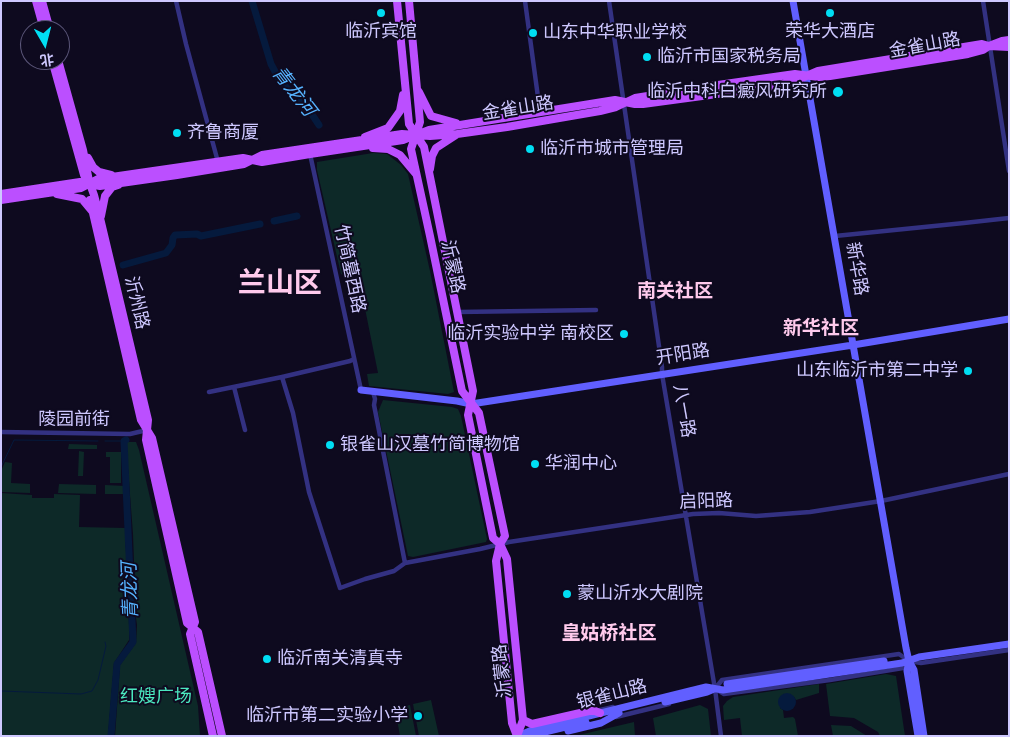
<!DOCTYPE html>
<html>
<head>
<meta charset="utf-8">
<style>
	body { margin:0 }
	#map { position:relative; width:1010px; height:737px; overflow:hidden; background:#0e0a1f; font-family:"Varela Round","Noto Sans SC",sans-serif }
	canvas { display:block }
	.frame { position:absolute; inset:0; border:2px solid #cec8ff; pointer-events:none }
	.north { position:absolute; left:20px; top:20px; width:50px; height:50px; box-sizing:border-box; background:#0e0a1f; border:1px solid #5b5679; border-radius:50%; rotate:172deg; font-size:14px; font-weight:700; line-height:20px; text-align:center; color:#cec8ff }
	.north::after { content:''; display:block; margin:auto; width:18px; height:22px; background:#00def3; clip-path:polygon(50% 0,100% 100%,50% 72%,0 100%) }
</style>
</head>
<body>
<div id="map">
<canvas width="1010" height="737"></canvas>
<div class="frame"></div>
<div class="north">北</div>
</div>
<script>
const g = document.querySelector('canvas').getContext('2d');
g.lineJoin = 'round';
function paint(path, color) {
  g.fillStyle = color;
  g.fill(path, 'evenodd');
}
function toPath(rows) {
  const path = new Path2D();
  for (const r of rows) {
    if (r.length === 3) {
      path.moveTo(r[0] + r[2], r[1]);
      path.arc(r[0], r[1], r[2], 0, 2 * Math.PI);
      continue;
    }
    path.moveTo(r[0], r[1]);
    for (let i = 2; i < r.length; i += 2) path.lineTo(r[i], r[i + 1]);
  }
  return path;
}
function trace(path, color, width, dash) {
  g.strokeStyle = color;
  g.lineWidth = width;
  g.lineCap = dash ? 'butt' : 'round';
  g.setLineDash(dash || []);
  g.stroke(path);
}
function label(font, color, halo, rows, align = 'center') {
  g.font = font + ' "Varela Round","Noto Sans SC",sans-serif';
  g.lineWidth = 4;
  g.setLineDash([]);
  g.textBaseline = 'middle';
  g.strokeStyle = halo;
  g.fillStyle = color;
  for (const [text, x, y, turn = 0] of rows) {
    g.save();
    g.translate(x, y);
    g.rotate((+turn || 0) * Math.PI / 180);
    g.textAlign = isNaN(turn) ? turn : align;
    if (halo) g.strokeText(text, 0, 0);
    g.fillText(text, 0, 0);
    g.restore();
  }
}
paint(toPath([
	[373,153,387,154,401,165,408,174,430,271,454,392,448,394,369,386,367,374,378,373,358,274,347,277,341,274,317,170,317,162],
	[383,400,452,407,458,409,461,416,487,539,486,542,413,557,408,556,378,412],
	[126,442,136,442,139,450,198,706,200,736,115,736,120,665,136,643,137,625,136,618,133,534],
	[69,444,97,445,97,449,68,449],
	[79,451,84,452,83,476,78,476],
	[106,452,121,452,121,483,110,483,110,457,106,457],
	[5,462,12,463,11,483,30,484,30,493,1,492,1,471],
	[59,484,96,485,96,494,58,493],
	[105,485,125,486,125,494,105,494],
	[1,493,32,495,32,498,54,498,54,494,80,495,79,527,125,528,129,625,129,640,114,663,108,736,1,736],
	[886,674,896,676,905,736,880,736,878,732,854,718,830,716,826,684],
	[819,684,819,693,796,700,794,697,780,708,783,710,784,718,793,717,795,719,798,736,764,736,763,735,742,736,740,718,724,720,723,706,727,701,733,697],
	[431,700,439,736,419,736,413,704],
	[410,705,416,736,400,736,395,708],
	[700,705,708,709,711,736,656,736,653,718],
	[634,722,635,736,579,736,579,735],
	[831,725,851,726,867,736,833,736]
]), '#0d2928');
paint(toPath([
	[787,702,9]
]), '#051a3d');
trace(toPath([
	[105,441,124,441],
	[1,467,14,440,98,441],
	[1,691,81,694,92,691,98,680,106,646,105,642]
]), '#051a3d', 1);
trace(toPath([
	[252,1,271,64,279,79,294,96,309,110,319,125],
	[274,221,297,216],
	[123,265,166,253,172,245,173,238,175,235,197,234,201,236,260,224],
	[111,736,117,664,133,642,124,441,126,440]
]), '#051a3d', 7);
trace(toPath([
	[176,1,186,44,218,162],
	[525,1,540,112],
	[609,1,662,367,662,374,715,689,721,736],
	[983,1,1009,171],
	[310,154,361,390],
	[835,236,964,223,1009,218],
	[458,312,596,310],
	[282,377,293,413,309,492,340,588,365,579,394,571,405,563,480,549,509,542,693,514,719,513,756,516,810,512,881,501,1009,474],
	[234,387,245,430],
	[209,392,282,377,350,361,354,359],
	[373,392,375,399,374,405,405,563],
	[1,432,130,434,147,430],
	[714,690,722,680,899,654,909,661,921,663,1009,650],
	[719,691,724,694,830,680,903,668,908,662],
	[596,711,613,707],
	[616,717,669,704]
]), '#333182', 4.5);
trace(toPath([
	[793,1,906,648,909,661,914,670,924,736],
	[361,390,457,401,471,404,853,345,1009,319],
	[909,661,907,671,918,736],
	[727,684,884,661],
	[665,702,707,692,714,689],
	[568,731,601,723,619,713],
	[518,736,532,730,706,687,723,690,902,663,919,657,1009,644],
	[524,736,533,735,586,722]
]), '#615fff', 7);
trace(toPath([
	[36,1,44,30],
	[42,1,50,30],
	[397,1,409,124,424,147,473,391,468,415,493,538,500,544,507,559,523,720,517,736],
	[409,1,420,122,411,149,430,236,462,391,479,413,505,536,500,544,496,561,512,723,517,736],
	[52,60,84,175,90,184,94,195,100,218,148,420,146,440,187,623,198,632,222,736],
	[58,60,83,150,89,181],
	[419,92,431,116,456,123],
	[365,137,388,128,400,111,403,95],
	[373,148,388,149,400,155,416,174],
	[88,158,93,167,99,172,111,175],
	[430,169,432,156,436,148,456,135],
	[1,194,80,182,100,186,177,175,244,164,262,155,402,134,430,136,457,134,507,127,600,111,616,107,635,98,711,86,795,74,819,77,830,76,968,54,983,50,989,46,1002,41,1009,40],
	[57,194,82,199,92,211],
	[1,200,81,188,98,179,243,158,262,162,310,154,403,140,429,130,615,100,635,104,643,104,776,86,797,80,818,71,982,44,989,46,1009,47],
	[90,200,141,420,152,438,195,622,190,634,213,736],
	[101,216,105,196,112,187,118,185],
	[523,720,532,724,589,711,595,711,600,713]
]), '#bb4fff', 8);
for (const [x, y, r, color] of [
	[381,13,5,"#00def3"],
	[830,13,5,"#00def3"],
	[533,33,5,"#00def3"],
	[647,57,5,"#00def3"],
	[838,92,6,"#00def3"],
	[177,133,5,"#00def3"],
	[530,149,5,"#00def3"],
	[624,334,5,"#00def3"],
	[968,371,5,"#00def3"],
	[330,445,5,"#00def3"],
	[535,464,5,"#00def3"],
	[567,594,5,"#00def3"],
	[267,659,5,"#00def3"],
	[418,716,5,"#00def3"]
]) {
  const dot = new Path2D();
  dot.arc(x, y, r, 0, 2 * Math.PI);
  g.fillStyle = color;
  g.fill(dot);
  trace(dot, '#0e0a1f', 2);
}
label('18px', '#cec8ff', '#0e0a1f', [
	["临沂宾馆",381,32,"center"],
	["荣华大酒店",830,32,"center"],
	["山东中华职业学校",543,33],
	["临沂市国家税务局",657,57],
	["临沂中科白癜风研究所",827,92,"right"],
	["齐鲁商厦",187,133],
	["临沂市城市管理局",540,149],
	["临沂实验中学 南校区",614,334,"right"],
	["山东临沂市第二中学",958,371,"right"],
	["银雀山汉墓竹简博物馆",340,445],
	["华润中心",545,464],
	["蒙山沂水大剧院",577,594],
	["临沂南关清真寺",277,659],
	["临沂市第二实验小学",408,716,"right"]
], 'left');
label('18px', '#cec8ff', '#0e0a1f', [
	["金雀山路",925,46,-10],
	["金雀山路",518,109,-9],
	["沂蒙路",452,267,78],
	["竹简墓西路",349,269,78],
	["新华路",856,269,80],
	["沂州路",136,303,77],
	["开阳路",683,355,-9],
	["八一路",683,411,80],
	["陵园前街",74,420],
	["启阳路",706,502,-2],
	["沂蒙路",503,671,-96],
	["银雀山路",612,695,-14]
]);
label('18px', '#4be8bf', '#0e0a1f', [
	["红嫂广场",156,697]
]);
label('italic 19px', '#56b3ff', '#0e0a1f', [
	["青龙河",293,92,52],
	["青龙河",131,591,-92]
]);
label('bold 19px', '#ffcaec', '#0e0a1f', [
	["南关社区",675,292],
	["新华社区",821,329],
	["皇姑桥社区",609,634]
]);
label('bold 28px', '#ffcaec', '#0e0a1f', [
	["兰山区",280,285]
]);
</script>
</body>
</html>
